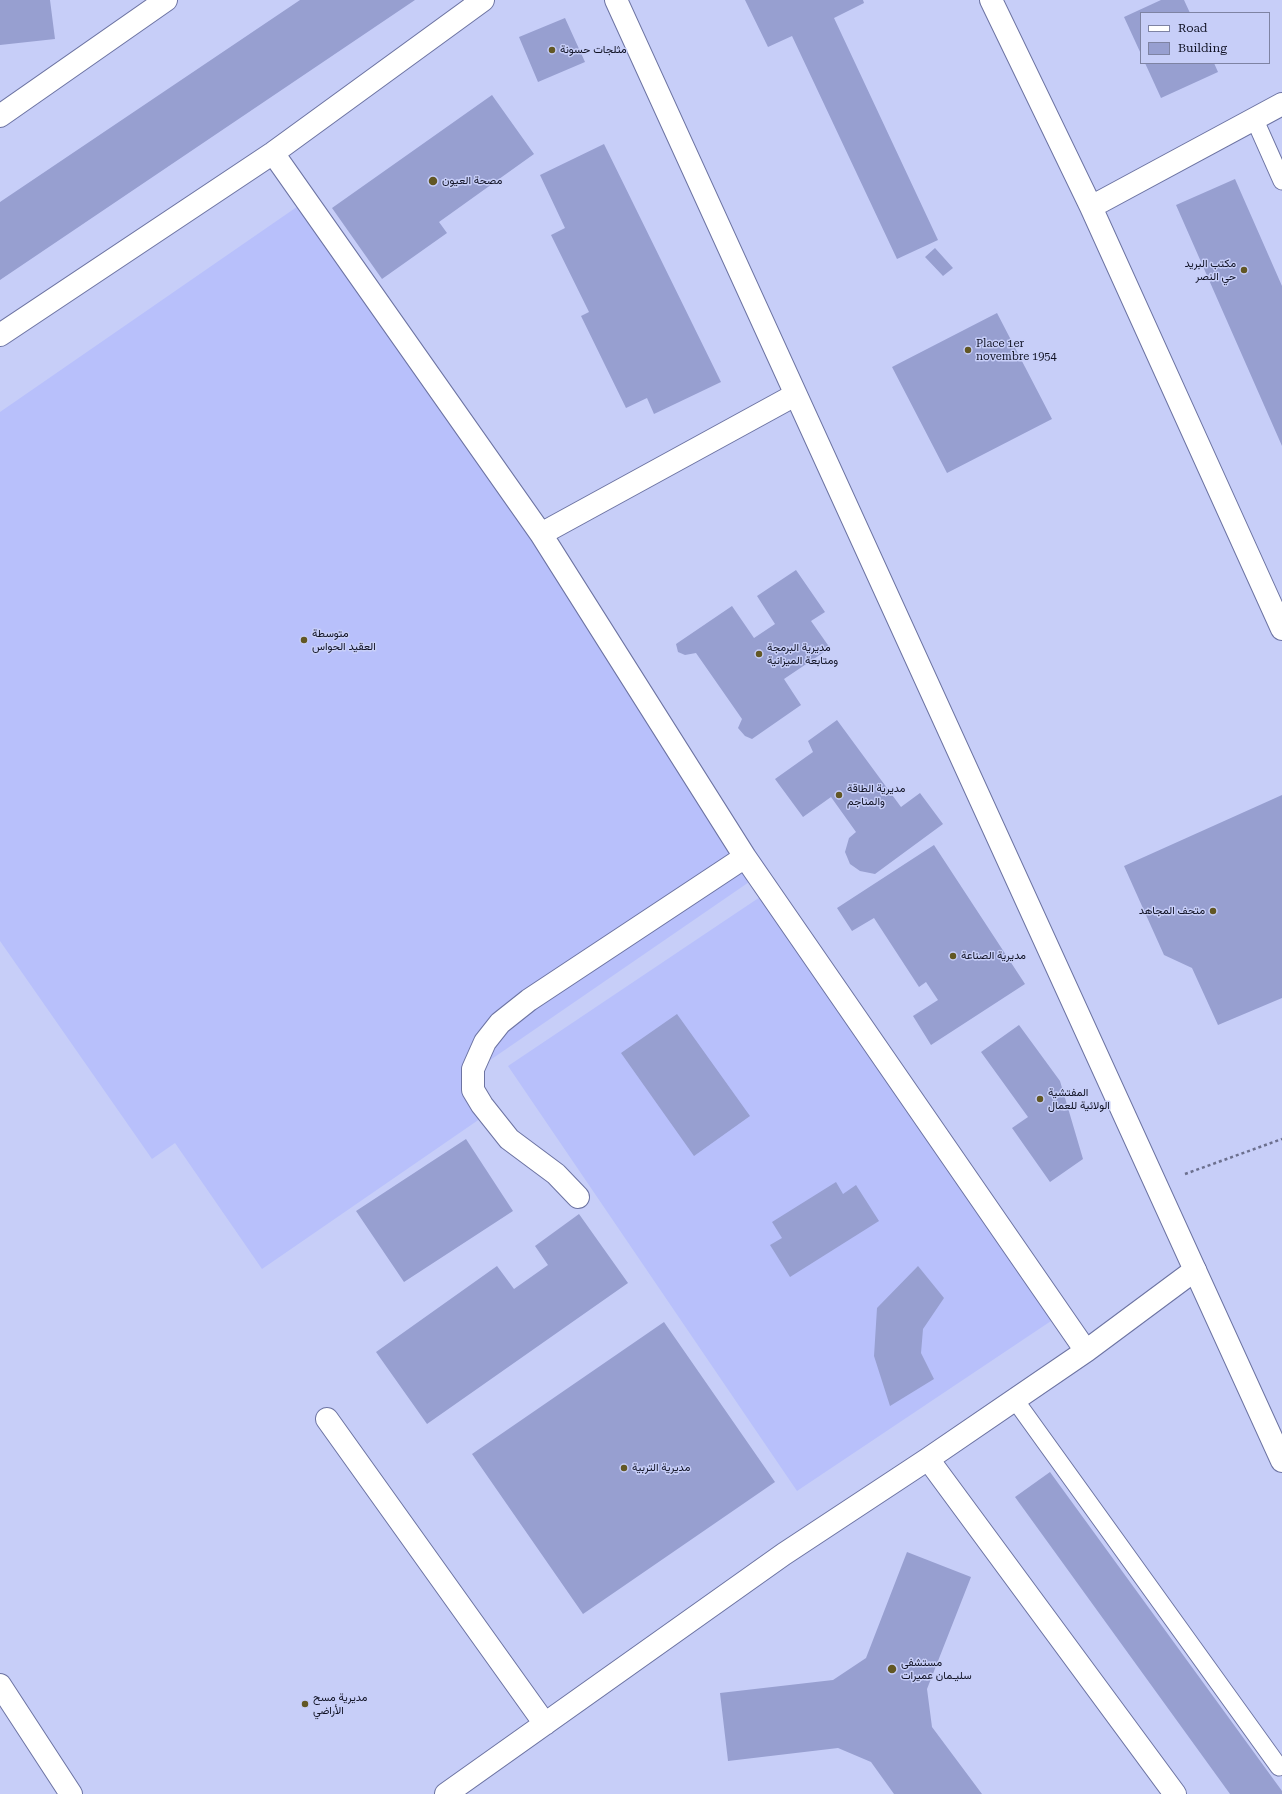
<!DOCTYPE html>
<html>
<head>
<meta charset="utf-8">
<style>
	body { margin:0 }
	#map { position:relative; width:1282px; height:1794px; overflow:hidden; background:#c7cef8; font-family:"Roboto Serif",serif }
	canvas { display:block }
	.legend { position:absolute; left:1140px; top:12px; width:130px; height:52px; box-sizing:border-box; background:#c7cef8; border:1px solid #7e83a3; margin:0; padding:5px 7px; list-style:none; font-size:12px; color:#101224 }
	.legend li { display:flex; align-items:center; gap:8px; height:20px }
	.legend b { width:20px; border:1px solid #7e83a3 }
</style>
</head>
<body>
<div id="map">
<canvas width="1282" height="1794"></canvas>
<ul class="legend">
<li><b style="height:5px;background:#fff"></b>Road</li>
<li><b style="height:11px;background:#979fd0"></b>Building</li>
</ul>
</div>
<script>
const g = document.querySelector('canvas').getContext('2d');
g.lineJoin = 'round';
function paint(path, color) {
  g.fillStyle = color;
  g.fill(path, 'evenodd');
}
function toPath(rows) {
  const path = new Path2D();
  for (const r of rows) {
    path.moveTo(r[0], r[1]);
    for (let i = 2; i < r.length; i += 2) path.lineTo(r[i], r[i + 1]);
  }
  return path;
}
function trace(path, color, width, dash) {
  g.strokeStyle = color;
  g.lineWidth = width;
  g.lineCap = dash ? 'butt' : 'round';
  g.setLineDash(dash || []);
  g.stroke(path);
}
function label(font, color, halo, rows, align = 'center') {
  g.font = font + ' "Roboto Serif",Vazirmatn,serif';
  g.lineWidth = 3;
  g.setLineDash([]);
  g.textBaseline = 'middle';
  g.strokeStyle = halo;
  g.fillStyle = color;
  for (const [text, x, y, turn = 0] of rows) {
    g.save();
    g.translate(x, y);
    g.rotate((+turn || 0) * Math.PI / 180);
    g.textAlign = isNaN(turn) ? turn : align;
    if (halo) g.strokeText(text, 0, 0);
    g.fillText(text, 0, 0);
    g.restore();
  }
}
paint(toPath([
	[304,202,768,869,464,1078,487,1114,262,1269,175,1143,152,1159,0,941,0,412],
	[766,893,1054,1319,797,1491,508,1066]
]), '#b8c0fb');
paint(toPath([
	[0,0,50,0,55,39,0,45],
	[300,0,415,0,0,280,0,202],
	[745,0,863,0,864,3,834,18,938,240,897,259,792,36,768,47],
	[1161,0,1184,0,1190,13,1141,13,1141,54,1124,17],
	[565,18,585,62,538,82,519,37],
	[1145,63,1214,63,1218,72,1161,98],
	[492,95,534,154,439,222,447,233,382,279,332,208],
	[604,144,721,382,654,414,647,398,626,408,581,316,589,312,551,235,565,228,540,175],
	[1235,179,1282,286,1282,446,1176,205],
	[935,248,953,268,943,276,925,257],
	[997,313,1052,419,947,473,892,367],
	[796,570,825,612,811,621,830,648,784,679,801,705,752,739,745,736,738,728,742,719,696,653,685,655,678,652,676,644,732,606,754,638,775,624,757,596],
	[837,720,901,807,920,793,943,824,875,874,860,871,850,864,845,852,849,838,856,832,831,797,803,817,775,779,813,752,808,741],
	[1282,795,1282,998,1218,1025,1192,968,1164,955,1124,866],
	[934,845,1025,984,931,1045,913,1016,938,1000,926,982,919,987,874,918,852,931,837,908],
	[677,1014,750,1116,694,1156,621,1053],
	[1019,1025,1060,1081,1083,1159,1050,1182,1012,1128,1028,1117,981,1052],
	[466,1139,513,1211,404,1282,356,1211],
	[836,1182,843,1194,856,1185,879,1221,790,1277,770,1245,782,1238,772,1222],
	[579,1214,628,1283,427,1424,376,1352,497,1266,514,1289,548,1265,535,1246],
	[918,1266,944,1298,923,1329,921,1353,934,1379,890,1406,874,1356,877,1308],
	[664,1322,775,1482,583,1614,472,1454],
	[1050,1472,1282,1791,1282,1794,1230,1794,1015,1497],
	[907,1552,971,1577,927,1689,932,1727,982,1794,894,1794,871,1762,838,1748,728,1761,720,1693,833,1680,866,1658]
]), '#979fd0');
const service = toPath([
	[1254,118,1282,181],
	[1015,1400,1279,1767]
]);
const minor = toPath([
	[991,0,1091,207,1282,629],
	[0,116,166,0],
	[273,153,541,534,745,857,1086,1351],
	[1091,207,1282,104],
	[0,335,273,153,483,0],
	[541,534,795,395],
	[578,1197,556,1174,509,1139,482,1105,473,1090,473,1069,485,1042,500,1023,529,1000,745,857],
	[327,1419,545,1724],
	[928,1459,1175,1794],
	[0,1685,71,1794],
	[446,1794,784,1554,928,1459,1086,1351,1195,1270]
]);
const tertiary = toPath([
	[616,0,1282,1461]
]);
trace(service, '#6c73a2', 19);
trace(minor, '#6c73a2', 24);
trace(tertiary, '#6c73a2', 24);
trace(toPath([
	[1185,1174,1282,1139]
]), '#6c708e', 2.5, [3, 3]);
trace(service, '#fff', 17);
trace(minor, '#fff', 22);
trace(tertiary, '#fff', 22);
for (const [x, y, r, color] of [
	[552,50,4,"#625724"],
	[433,181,5,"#625724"],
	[1244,270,4,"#625724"],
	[968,350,4,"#625724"],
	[304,640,4,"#625724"],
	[759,654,4,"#625724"],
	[839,795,4,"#625724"],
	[1213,911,4,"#625724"],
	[953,956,4,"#625724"],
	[1040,1099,4,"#625724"],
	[624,1468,4,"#625724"],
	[892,1669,5,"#625724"],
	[305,1704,4,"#625724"]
]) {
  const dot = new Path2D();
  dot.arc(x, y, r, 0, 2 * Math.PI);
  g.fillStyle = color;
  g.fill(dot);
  trace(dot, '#c7cef8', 1.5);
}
label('11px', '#101224', '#c7cef8', [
	["مثلجات حسونة",560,50],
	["مصحة العيون",442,181],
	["مكتب البريد",1236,264,"right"],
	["حي النصر",1236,277,"right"],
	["Place 1er",976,344],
	["novembre 1954",976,357],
	["متوسطة",312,634],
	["العقيد الحواس",312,647],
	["مديرية البرمجة",767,648],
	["ومتابعة الميزانية",767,661],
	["مديرية الطاقة",847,789],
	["والمناجم",847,802],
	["متحف المجاهد",1205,911,"right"],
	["مديرية الصناعة",961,956],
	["المفتشية",1048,1093],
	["الولائية للعمال",1048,1106],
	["مديرية التربية",632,1468],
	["مستشفى",901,1663],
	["سليـمان عميرات",901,1676],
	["مديرية مسح",313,1698],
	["الأراضي",313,1711]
], 'left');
</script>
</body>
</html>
